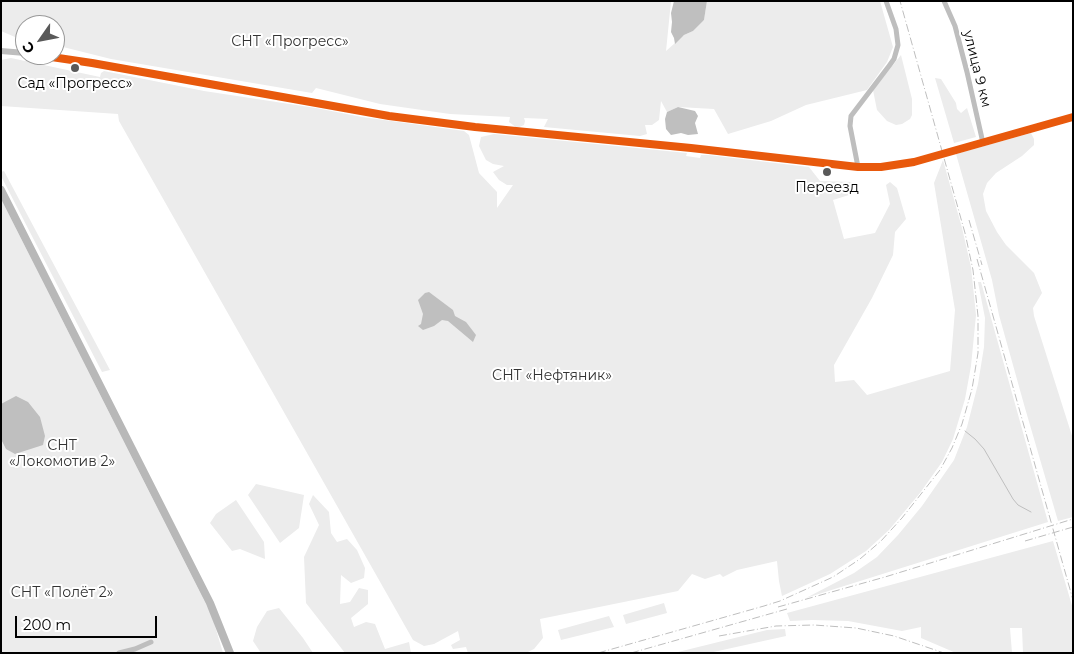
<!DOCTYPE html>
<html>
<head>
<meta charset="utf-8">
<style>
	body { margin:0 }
	#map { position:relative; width:1074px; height:654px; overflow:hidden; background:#fff; font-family:Montserrat,sans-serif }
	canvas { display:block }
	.frame { position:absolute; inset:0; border:2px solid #000; pointer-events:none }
	.north { position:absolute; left:15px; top:15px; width:50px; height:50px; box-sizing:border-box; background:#fff; border:1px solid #999; border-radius:50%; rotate:237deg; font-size:14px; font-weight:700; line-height:20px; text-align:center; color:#000 }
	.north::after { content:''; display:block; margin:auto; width:18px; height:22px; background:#595959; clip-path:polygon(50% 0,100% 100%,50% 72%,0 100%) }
	.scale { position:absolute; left:15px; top:616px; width:142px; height:22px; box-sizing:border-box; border:2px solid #000; border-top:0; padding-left:6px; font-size:15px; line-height:18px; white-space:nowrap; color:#000; -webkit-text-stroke:4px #fff; paint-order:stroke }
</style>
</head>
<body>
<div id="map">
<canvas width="1074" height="654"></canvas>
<div class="frame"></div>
<div class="north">С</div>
<div class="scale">200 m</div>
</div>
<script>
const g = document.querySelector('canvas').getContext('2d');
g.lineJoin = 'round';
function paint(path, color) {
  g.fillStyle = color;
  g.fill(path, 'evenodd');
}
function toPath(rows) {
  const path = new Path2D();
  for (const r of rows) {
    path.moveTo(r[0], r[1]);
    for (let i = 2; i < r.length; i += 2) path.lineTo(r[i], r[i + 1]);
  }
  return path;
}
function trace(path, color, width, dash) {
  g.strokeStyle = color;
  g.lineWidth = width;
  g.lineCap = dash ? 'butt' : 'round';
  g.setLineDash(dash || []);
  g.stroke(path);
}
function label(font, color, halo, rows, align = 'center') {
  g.font = font + ' Montserrat,sans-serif';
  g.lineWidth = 4;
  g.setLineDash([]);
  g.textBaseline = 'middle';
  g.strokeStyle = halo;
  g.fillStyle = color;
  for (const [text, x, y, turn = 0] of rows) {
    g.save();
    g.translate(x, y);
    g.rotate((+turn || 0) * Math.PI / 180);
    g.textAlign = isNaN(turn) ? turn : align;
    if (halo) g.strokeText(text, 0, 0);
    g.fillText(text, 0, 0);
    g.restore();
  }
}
paint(toPath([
	[1,1,671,1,666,51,684,35,693,31,704,20,707,1,880,1,893,47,887,62,867,90,806,105,771,121,728,134,714,109,678,107,667,112,661,101,659,120,652,125,645,125,647,134,640,136,544,127,548,119,524,118,525,121,524,125,517,128,509,122,510,117,450,114,380,104,316,88,312,93,111,59,55,45,55,25,25,25,25,41,22,40,1,31],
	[901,55,912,99,912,115,910,119,902,124,896,125,887,121,877,110,873,90],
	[11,58,100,77,101,73,104,71,204,91,316,108,362,117,464,131,469,135,479,173,497,192,497,208,513,185,507,185,499,180,493,172,504,166,493,164,486,160,479,146,481,137,494,134,687,153,686,156,700,158,701,155,708,155,809,167,820,181,853,182,849,195,833,200,844,239,875,233,890,204,886,185,890,182,897,188,906,219,895,232,893,255,872,298,834,365,835,382,854,380,867,395,950,371,955,310,934,183,943,160,962,228,971,267,976,315,971,366,965,399,953,439,942,462,920,493,889,530,866,551,830,574,782,596,779,581,777,561,737,570,723,577,720,574,705,579,692,574,678,591,540,619,543,638,534,649,526,653,468,653,466,647,453,649,451,645,460,640,458,631,434,644,424,646,413,640,119,121,118,114,1,106,1,60],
	[935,78,941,79,956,103,957,109,961,113,967,108,976,137,954,143],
	[1031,133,1034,139,1034,145,1022,156,996,173,987,183,983,194,986,211,997,232,1006,245,1034,273,1042,293,1033,308,1034,316,1073,439,1073,517,1058,521,1025,408,999,315,992,280,956,154],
	[4,171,110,370,102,372,1,176,1,172],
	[1,199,212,616,223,653,1,653],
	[978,282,981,282,1048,522,806,598,854,573,877,557,898,535,922,506,954,460,967,427,978,384,984,347,985,318],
	[256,484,304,495,299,528,280,543,248,495],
	[313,495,329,512,331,533,337,542,347,539,357,550,365,568,364,578,351,583,341,575,340,604,350,602,359,588,368,590,368,604,351,618,354,627,366,622,375,624,385,649,409,642,411,653,345,653,306,603,304,557,319,525,309,504],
	[236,500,264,542,265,559,240,549,232,551,210,523,216,514],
	[1053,541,1073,609,1073,653,1023,653,1022,628,1010,628,1012,653,956,653,921,638,921,627,902,631,848,621,812,620,790,621,787,613],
	[664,603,667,613,626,624,623,615],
	[279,608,303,638,313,653,261,653,253,641,257,627,267,611],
	[609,616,614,627,561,640,558,630],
	[785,629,786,636,709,653,674,653,767,630]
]), '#ececec');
paint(toPath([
	[674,1,707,1,704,20,693,31,684,35,675,44,674,38,671,32,672,22,671,13],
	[678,107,695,111,698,116,695,123,698,134,688,135,681,133,671,135,666,129,665,119,667,112],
	[429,292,453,310,455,316,466,322,476,335,473,342,448,321,442,320,434,326,423,330,418,326,421,324,423,314,418,300,425,293],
	[16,396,28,402,40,417,45,436,43,445,15,454,6,449,1,439,1,404]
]), '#bfbfbf');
trace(toPath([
	[965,431,975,439,984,449,1013,499,1018,505,1031,512]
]), '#bfbfbf', 1);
trace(toPath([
	[944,1,955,26,967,72,983,143],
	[858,167,850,126,851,116,889,66,894,59,898,45,896,29,886,1],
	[119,653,135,649,151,642]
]), '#bebebe', 5);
trace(toPath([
	[1,51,25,53],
	[38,55,92,63,389,116,475,127,691,148,858,167,881,167,914,162,1073,117]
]), '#bebebe', 6);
trace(toPath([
	[1,190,210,603,230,653]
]), '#b8b8b8', 8);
trace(toPath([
	[969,220,982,265],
	[977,259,1073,600],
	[1025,541,1073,527],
	[778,607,885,577,1073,519],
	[719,636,776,626,814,625,856,628,894,636,944,653],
	[598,653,764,606,780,601,833,577,860,559,881,541,902,518,940,470,952,448,962,424,972,389,978,353,978,316,973,270,965,233,900,1],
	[631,653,787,609]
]), '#bebebe', 1, [8, 2.5, 1, 2.5]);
trace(toPath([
	[38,55,92,63,389,116,475,127,691,148,858,167,881,167,914,162,1073,117]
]), '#e8590c', 8);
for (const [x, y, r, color] of [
	[75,68,5,"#595959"],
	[827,172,5,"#595959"]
]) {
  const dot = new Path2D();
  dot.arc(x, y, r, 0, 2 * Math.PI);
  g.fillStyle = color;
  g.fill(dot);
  trace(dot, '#fff', 2);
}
label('14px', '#333', '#fff', [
	["СНТ «Прогресс»",290,42],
	["СНТ «Нефтяник»",552,376],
	["СНТ",62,446],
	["«Локомотив 2»",62,462],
	["СНТ «Полёт 2»",62,593]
]);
label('14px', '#000', '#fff', [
	["улица 9 км",977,69,76]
]);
label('14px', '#000', '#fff', [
	["Сад «Прогресс»",75,84],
	["Переезд",827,188]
]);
</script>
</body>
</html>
